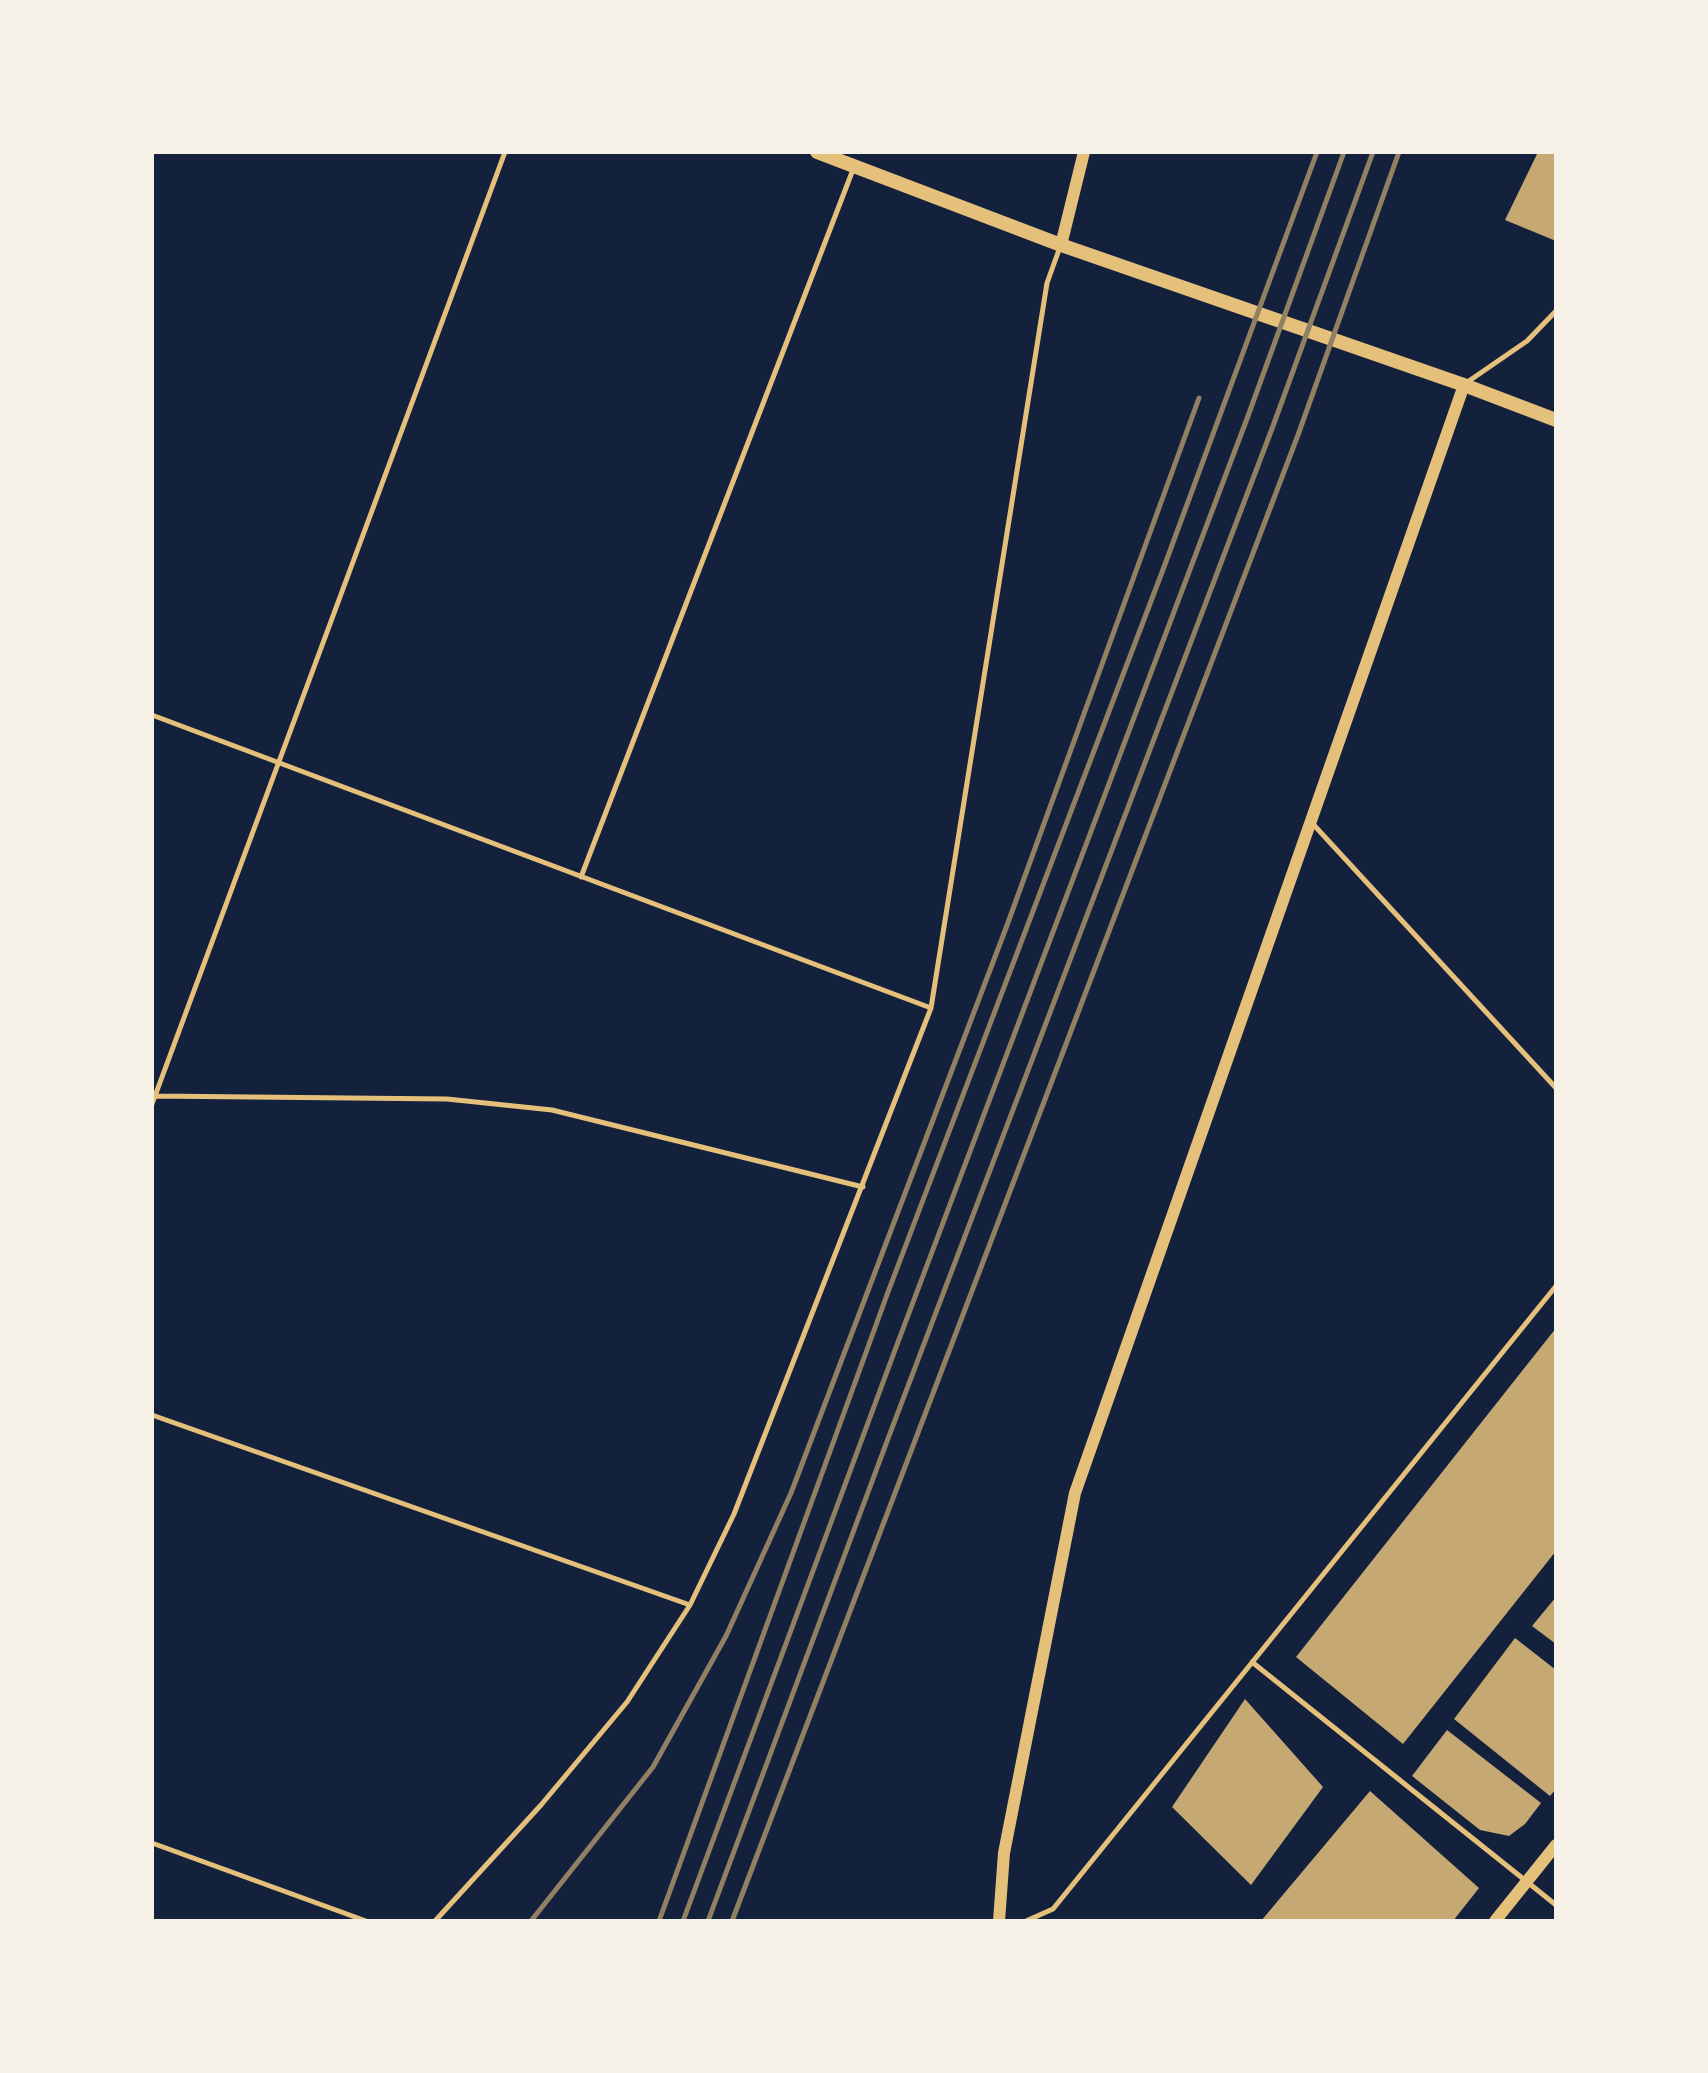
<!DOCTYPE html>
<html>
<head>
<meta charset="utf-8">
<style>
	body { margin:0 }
	#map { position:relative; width:1708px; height:2073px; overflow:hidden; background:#14213d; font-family:"Varela Round",sans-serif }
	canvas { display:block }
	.frame { position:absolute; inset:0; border:154px solid #f6f1e7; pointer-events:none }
</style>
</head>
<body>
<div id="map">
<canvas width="1708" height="2073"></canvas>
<div class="frame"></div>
</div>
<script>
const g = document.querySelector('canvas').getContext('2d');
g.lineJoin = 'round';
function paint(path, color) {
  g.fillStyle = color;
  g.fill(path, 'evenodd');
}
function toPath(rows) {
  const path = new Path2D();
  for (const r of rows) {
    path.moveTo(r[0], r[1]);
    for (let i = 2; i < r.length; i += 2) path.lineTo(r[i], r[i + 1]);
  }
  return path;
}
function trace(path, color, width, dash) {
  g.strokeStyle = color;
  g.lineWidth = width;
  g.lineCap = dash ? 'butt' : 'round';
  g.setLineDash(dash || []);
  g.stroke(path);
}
paint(toPath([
	[1538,152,1556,152,1556,241,1505,220],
	[1556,1328,1556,1551,1403,1744,1296,1657],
	[1556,1597,1556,1644,1532,1626],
	[1515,1638,1556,1670,1556,1789,1550,1796,1454,1719],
	[1245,1699,1323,1787,1251,1885,1172,1807],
	[1447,1730,1541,1803,1525,1824,1509,1836,1480,1830,1412,1776],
	[1370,1791,1479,1888,1453,1921,1261,1921]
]), '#c6a872');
trace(toPath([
	[1466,383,1527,341,1556,311],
	[152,715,931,1008],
	[1312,823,1556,1088],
	[581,877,854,167],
	[155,1096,447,1099,552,1110,863,1187],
	[152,1104,505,152],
	[152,1415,690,1605],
	[1252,1662,1556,1905],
	[152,1843,366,1921],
	[435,1921,541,1805,627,1702,690,1605,734,1514,931,1008,1047,283,1060,247],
	[1026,1921,1053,1909,1556,1286]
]), '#e5c07b', 5);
trace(toPath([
	[1061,245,1084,152],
	[999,1921,1004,1853,1075,1493,1464,385],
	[1495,1921,1556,1845]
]), '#e5c07b', 12);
trace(toPath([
	[817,152,1061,245,1464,385,1556,420]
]), '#e5c07b', 14);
trace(toPath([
	[531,1921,653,1767,726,1636,791,1493,1006,928,1199,398],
	[659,1921,888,1292,1164,567,1317,152],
	[683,1921,898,1342,1248,416,1344,152],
	[708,1921,889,1436,1273,426,1373,152],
	[732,1921,1298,435,1399,152]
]), '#918062', 5);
</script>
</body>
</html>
